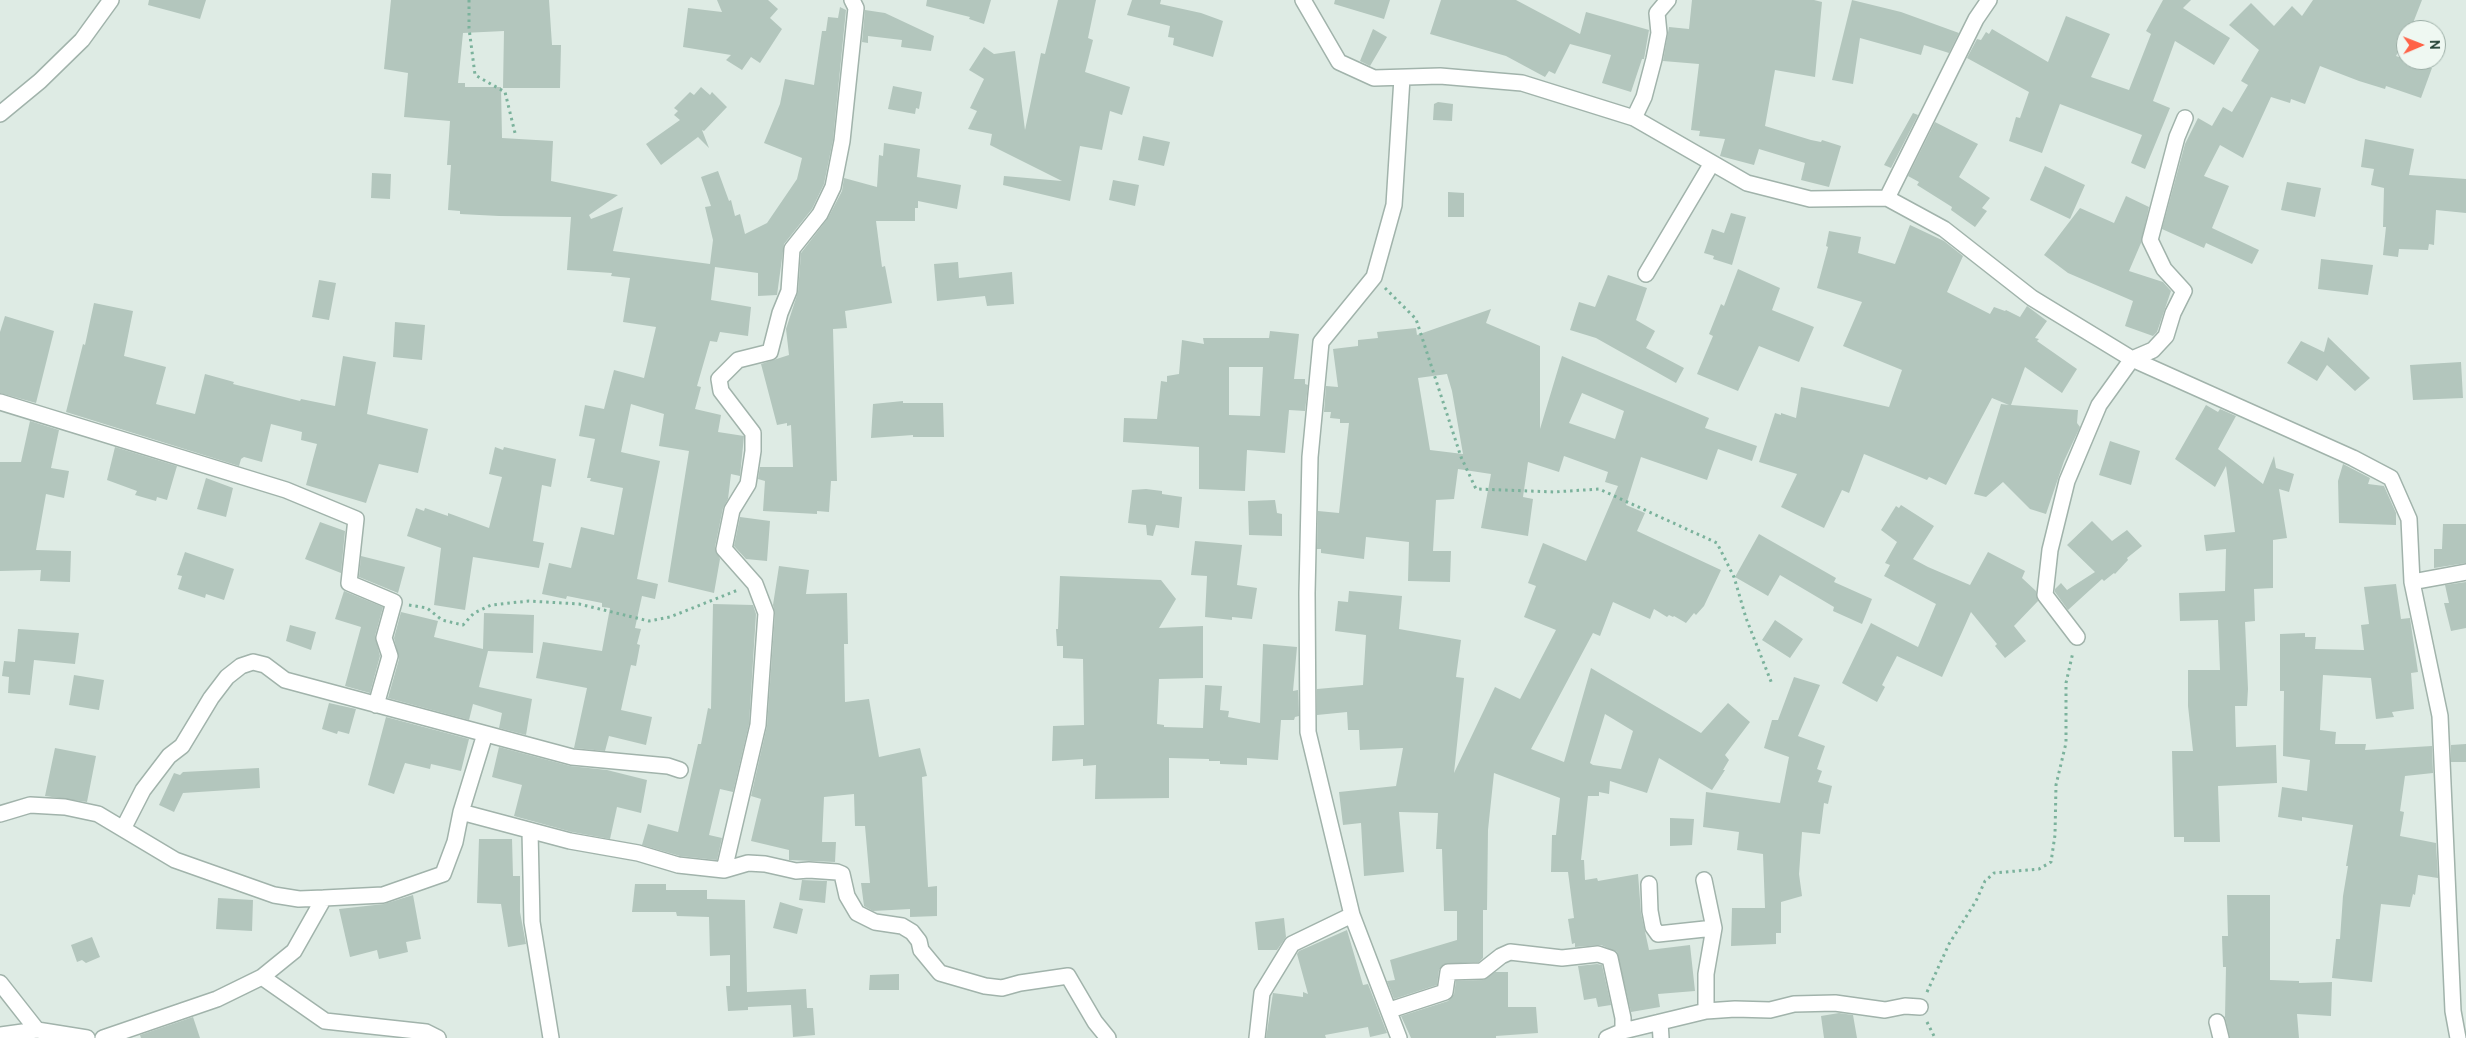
<!DOCTYPE html>
<html>
<head>
<meta charset="utf-8">
<style>
	body { margin:0 }
	#map { position:relative; width:2466px; height:1038px; overflow:hidden; background:#deebe4; font-family:Cabin,sans-serif }
	canvas { display:block }
	.north { position:absolute; left:2396px; top:20px; width:50px; height:50px; box-sizing:border-box; background:#eff8f2; border:1px solid #9bada5; border-radius:50%; rotate:89deg; font-size:14px; font-weight:700; line-height:20px; text-align:center; color:#1e3d31 }
	.north::after { content:''; display:block; margin:auto; width:18px; height:22px; background:#ff6348; clip-path:polygon(50% 0,100% 100%,50% 72%,0 100%) }
</style>
</head>
<body>
<div id="map">
<canvas width="2466" height="1038"></canvas>
<div class="north">N</div>
</div>
<script>
const g = document.querySelector('canvas').getContext('2d');
g.lineJoin = 'round';
function paint(path, color) {
  g.fillStyle = color;
  g.fill(path, 'evenodd');
}
function toPath(rows) {
  const path = new Path2D();
  for (const r of rows) {
    path.moveTo(r[0], r[1]);
    for (let i = 2; i < r.length; i += 2) path.lineTo(r[i], r[i + 1]);
  }
  return path;
}
function trace(path, color, width, dash) {
  g.strokeStyle = color;
  g.lineWidth = width;
  g.lineCap = dash ? 'butt' : 'round';
  g.setLineDash(dash || []);
  g.stroke(path);
}
paint(toPath([
	[149,0,206,0,200,19,148,5],
	[391,0,549,0,552,45,561,45,560,88,503,88,504,31,463,33,458,83,465,83,465,87,501,87,502,138,553,141,551,181,618,195,589,215,591,219,623,207,613,251,710,264,713,240,705,207,711,206,701,177,718,171,729,201,731,200,735,216,740,214,745,234,767,223,797,179,802,158,764,143,780,104,785,79,814,85,822,31,826,31,828,17,838,18,840,7,846,10,833,140,824,184,812,209,784,244,777,295,758,296,758,273,715,267,711,300,751,307,748,336,720,332,717,342,710,341,697,386,701,387,695,409,721,415,718,432,744,436,740,476,731,474,728,499,723,508,715,547,720,559,714,593,668,582,689,451,659,446,664,414,631,404,621,452,660,461,637,579,658,584,655,599,642,596,635,628,641,629,637,644,640,645,636,666,631,665,621,710,652,717,646,745,609,736,605,751,574,748,587,688,536,678,543,642,602,651,610,608,602,607,602,603,567,596,566,599,542,594,549,563,571,568,581,527,614,535,623,488,590,481,591,478,587,478,595,439,579,436,585,405,604,409,614,370,644,378,656,327,623,322,630,278,611,276,612,273,567,270,571,217,499,216,460,214,460,211,448,210,451,165,447,165,450,121,404,117,408,73,384,69],
	[717,0,768,0,778,9,770,18,782,29,760,63,751,57,742,70,726,60,731,55,683,47,688,8,722,12],
	[927,0,991,0,984,24,969,19,970,17,926,6],
	[1058,0,1096,0,1088,38,1093,40,1085,72,1130,87,1122,115,1110,111,1102,150,1080,146,1070,201,1003,185,1004,176,1062,181,990,145,992,134,968,129,977,111,970,108,984,79,969,70,984,47,994,54,1015,51,1025,130,1041,53,1045,54],
	[1132,0,1161,0,1160,4,1201,13,1223,21,1213,57,1173,45,1174,38,1168,37,1170,26,1127,15],
	[1335,0,1390,0,1384,19,1334,4],
	[1441,0,1516,0,1580,34,1586,12,1649,30,1644,59,1642,59,1631,92,1602,83,1611,55,1570,44,1555,74,1549,71,1545,77,1506,56,1430,34],
	[1692,0,1814,0,1822,2,1815,77,1775,70,1765,126,1811,140,1821,142,1822,140,1841,146,1829,187,1801,180,1805,163,1759,149,1754,165,1720,156,1725,139,1699,136,1700,131,1691,130,1699,64,1663,61,1669,27,1689,29],
	[1852,0,1901,12,1959,33,1949,53,1924,45,1921,55,1860,38,1853,84,1832,80],
	[2163,0,2191,0,2183,8,2230,38,2214,65,2175,41,2153,101,2170,108,2145,169,2131,163,2142,135,2060,104,2042,153,2009,141,2016,117,2020,118,2029,92,1967,58,1977,39,1981,40,1986,32,1989,34,1992,29,2048,62,2066,16,2110,34,2091,77,2129,90,2151,34,2146,31],
	[2313,0,2422,0,2413,23,2410,30,2406,30,2406,37,2396,56,2432,68,2421,98,2386,86,2385,89,2359,81,2320,66,2305,104,2291,99,2290,103,2271,97,2243,158,2220,145,2204,176,2229,186,2212,228,2259,250,2252,264,2206,243,2204,248,2162,229,2185,144,2198,118,2212,126,2223,107,2232,112,2248,85,2241,81,2259,50,2229,25,2251,3,2274,26,2292,6,2302,16],
	[865,10,885,13,934,36,931,51,901,47,902,40,868,36,868,43,862,42],
	[1373,29,1387,37,1370,66,1360,61],
	[893,86,922,92,919,109,916,108,915,114,888,109],
	[701,87,710,95,712,92,727,107,704,131,702,130,709,148,698,137,661,165,646,144,680,120,674,115,678,111,674,108,690,92,694,95],
	[1438,102,1453,104,1452,121,1433,120,1434,104],
	[1913,113,1918,115,1891,168,1884,165],
	[1935,122,1978,144,1959,177,1990,198,1982,208,1987,211,1975,227,1951,210,1952,207,1917,185,1919,182,1908,176],
	[1143,136,1170,142,1164,166,1138,160],
	[2365,139,2414,149,2409,175,2466,179,2466,213,2436,210,2434,245,2429,244,2428,250,2399,249,2398,257,2383,255,2386,227,2383,227,2384,188,2371,185,2374,169,2361,167],
	[884,143,920,149,917,177,961,185,957,209,918,201,918,208,915,208,915,221,876,221,882,267,885,266,892,303,845,311,847,328,833,329,837,481,831,481,829,512,817,511,817,514,763,511,765,481,758,479,760,467,793,467,791,425,787,426,787,423,777,425,761,364,789,355,786,329,798,292,801,253,828,218,842,191,844,178,877,187,879,155,883,156],
	[2045,166,2085,185,2070,219,2030,200],
	[372,173,391,174,390,199,371,198],
	[1113,180,1139,185,1135,206,1109,200],
	[2287,182,2321,188,2315,217,2281,210],
	[1448,192,1464,193,1464,217,1448,217],
	[2126,196,2149,207,2141,243,2129,271,2163,282,2171,291,2157,332,2153,336,2125,326,2133,301,2068,273,2044,255,2080,208,2114,223],
	[1731,213,1746,217,1732,265,1713,259,1714,256,1704,253,1712,229,1724,233],
	[1910,225,1944,241,1963,256,1947,292,1990,314,1994,307,2005,311,2006,310,2020,317,2027,306,2047,321,2035,338,2039,339,2037,341,2077,369,2062,393,2025,367,2011,405,2078,410,2077,423,2080,427,2064,461,2046,514,2030,509,2003,482,1986,497,1974,494,2001,404,2009,405,1992,398,1946,485,1929,477,1927,480,1864,454,1849,493,1842,490,1824,528,1781,507,1797,474,1759,462,1775,413,1781,415,1781,413,1796,418,1801,387,1889,407,1902,370,1843,346,1862,302,1817,288,1828,247,1826,246,1829,231,1861,237,1858,253,1895,264],
	[2321,259,2373,265,2368,295,2318,289],
	[958,262,959,278,1012,272,1014,304,987,306,985,296,937,301,934,264],
	[1738,269,1780,288,1772,310,1814,327,1799,362,1759,346,1738,391,1697,374,1713,336,1709,334,1721,304,1724,306],
	[1608,275,1647,288,1636,320,1655,331,1646,348,1684,368,1676,383,1596,338,1570,330,1579,302,1595,307],
	[319,280,336,283,329,320,312,317],
	[94,303,133,311,124,356,166,367,156,404,195,414,205,374,234,382,233,384,300,401,301,399,335,406,343,356,376,362,367,414,428,429,418,473,379,464,366,503,306,485,317,444,301,440,302,432,271,424,262,462,244,457,241,459,239,466,66,412,83,344,85,345],
	[1491,309,1486,323,1540,346,1540,429,1562,356,1709,418,1705,428,1757,446,1752,461,1718,449,1707,480,1641,457,1626,505,1645,513,1637,531,1721,570,1704,606,1696,615,1694,613,1686,623,1674,616,1673,617,1669,615,1667,617,1654,609,1650,619,1613,602,1600,636,1593,633,1531,749,1564,762,1591,668,1701,733,1728,703,1750,722,1725,755,1729,760,1723,770,1725,770,1712,790,1659,758,1647,793,1610,781,1609,794,1599,792,1599,796,1588,796,1581,860,1584,860,1585,880,1597,878,1598,881,1638,874,1641,913,1649,950,1690,945,1695,991,1658,994,1660,1007,1631,1012,1617,952,1601,945,1575,947,1575,943,1572,944,1568,919,1574,918,1568,872,1551,872,1552,835,1556,835,1560,798,1494,773,1488,830,1487,910,1483,910,1483,958,1479,962,1444,964,1439,970,1437,985,1394,999,1387,981,1395,980,1390,960,1457,940,1457,911,1444,911,1442,849,1436,849,1438,813,1399,812,1404,872,1364,876,1361,823,1343,825,1339,792,1396,786,1403,748,1360,750,1359,730,1348,730,1347,712,1317,715,1317,689,1363,685,1366,635,1335,631,1338,601,1348,602,1349,591,1402,596,1399,629,1461,640,1456,677,1464,678,1454,773,1495,687,1520,699,1556,630,1524,617,1536,586,1528,583,1543,543,1586,561,1618,486,1605,482,1608,472,1564,456,1559,472,1528,462,1523,497,1533,499,1528,536,1481,528,1491,474,1458,469,1454,499,1436,500,1433,551,1451,551,1450,582,1408,581,1409,542,1366,537,1364,559,1321,553,1321,549,1317,549,1318,511,1339,513,1349,423,1340,423,1340,419,1330,418,1331,412,1324,412,1326,386,1338,387,1333,349,1358,346,1358,340,1378,338,1377,332,1416,328,1417,335],
	[1447,374,1452,391,1463,454,1430,450,1418,378],
	[1582,393,1624,411,1615,439,1569,423],
	[1605,714,1633,731,1621,769,1593,765,1590,763],
	[5,316,54,331,36,403,0,393,0,332],
	[395,322,425,325,422,360,393,357],
	[1270,331,1299,334,1294,379,1305,379,1305,384,1308,385,1305,411,1289,410,1285,453,1247,450,1245,491,1199,489,1199,447,1123,442,1124,418,1157,419,1161,381,1167,382,1167,376,1179,374,1182,340,1204,344,1203,338,1269,338],
	[1229,367,1263,367,1260,416,1229,415],
	[2328,337,2370,378,2355,391,2327,365,2317,381,2287,363,2301,341,2324,352],
	[2461,362,2463,398,2413,400,2410,365],
	[903,401,903,403,943,403,944,437,913,437,913,435,871,438,873,404],
	[2206,405,2218,412,2220,409,2236,416,2218,449,2263,484,2274,456,2276,468,2294,474,2289,492,2279,489,2287,538,2273,540,2273,588,2254,589,2255,621,2245,622,2248,689,2247,706,2235,706,2236,747,2276,745,2277,783,2218,786,2220,842,2184,842,2184,837,2174,837,2172,751,2193,751,2188,706,2188,670,2220,670,2218,620,2180,621,2179,593,2225,591,2226,549,2206,551,2204,535,2235,532,2226,466,2215,487,2175,459],
	[30,421,59,430,51,468,69,471,64,498,46,494,36,550,71,551,70,582,40,581,41,570,0,571,0,462,21,462],
	[2110,441,2140,451,2131,485,2099,475],
	[115,447,177,466,167,500,157,497,156,501,135,495,137,491,107,480],
	[495,447,503,450,504,447,556,459,551,487,542,485,533,541,544,543,539,568,473,557,465,610,434,605,441,548,407,536,416,508,424,511,425,508,448,516,448,513,489,528,502,477,489,474],
	[2343,464,2370,478,2368,484,2384,486,2396,513,2396,525,2339,523,2338,481],
	[206,478,233,488,226,517,197,509],
	[1146,489,1162,491,1162,494,1182,497,1179,528,1156,525,1153,536,1147,535,1146,525,1128,523,1132,490],
	[1275,500,1277,513,1282,514,1282,536,1249,535,1248,501],
	[1901,505,1934,526,1913,559,1928,567,1970,585,1988,552,2025,571,2022,578,2036,591,2038,601,2014,626,2026,641,2005,658,1995,646,1997,644,1971,612,1942,677,1897,656,1882,685,1885,687,1877,702,1842,683,1871,623,1918,647,1936,604,1884,576,1890,565,1885,563,1897,542,1881,530,1896,506,1899,508],
	[740,517,770,521,767,561,746,559,734,546],
	[2092,521,2112,541,2127,530,2142,546,2127,558,2128,560,2115,574,2114,573,2104,581,2102,579,2068,610,2055,592,2055,589,2061,583,2067,590,2095,572,2067,545],
	[320,522,345,531,341,573,305,559],
	[2443,524,2466,524,2466,563,2434,568,2434,549,2442,549],
	[1759,534,1836,578,1834,582,1872,599,1862,624,1833,611,1834,607,1780,575,1768,596,1735,577],
	[1195,541,1242,545,1237,585,1257,588,1252,619,1232,617,1232,620,1205,617,1207,576,1191,575],
	[185,552,234,569,224,600,206,594,205,598,178,589,182,576,177,575],
	[361,556,405,567,398,593,359,577],
	[779,566,809,570,806,594,847,593,848,644,844,644,845,702,869,699,879,757,920,748,927,776,922,777,928,887,937,886,937,916,910,917,910,909,873,911,864,906,861,883,870,883,865,826,855,826,854,794,824,797,822,842,836,842,835,862,789,860,789,850,751,841,761,799,751,796,767,726,775,614,773,605],
	[1060,576,1161,580,1176,599,1159,628,1203,626,1203,678,1159,679,1157,724,1164,725,1164,727,1203,728,1205,685,1222,686,1220,710,1229,711,1228,717,1260,723,1263,644,1297,647,1293,691,1298,690,1299,716,1295,717,1294,720,1281,720,1278,760,1247,758,1247,765,1220,764,1220,761,1209,761,1209,759,1169,758,1169,798,1095,799,1096,765,1083,766,1083,759,1052,761,1053,726,1084,725,1083,659,1063,658,1063,646,1057,646,1056,629,1058,629],
	[2466,582,2466,628,2451,631,2444,603,2449,603,2445,585],
	[2396,584,2401,619,2410,618,2411,625,2418,672,2411,673,2414,709,2392,712,2394,717,2376,719,2371,678,2323,675,2320,730,2336,732,2335,744,2366,744,2365,750,2432,746,2433,773,2405,776,2400,811,2404,812,2400,836,2436,843,2438,878,2418,875,2415,895,2413,894,2410,907,2381,904,2372,982,2332,978,2336,939,2340,939,2343,896,2348,866,2346,866,2353,825,2302,817,2302,821,2278,817,2282,787,2307,791,2310,760,2283,756,2284,691,2280,691,2280,634,2305,633,2305,637,2316,637,2315,649,2364,650,2361,625,2369,624,2364,587],
	[344,591,383,607,375,636,380,656,370,693,345,686,361,627,335,619],
	[713,604,753,605,756,614,749,724,733,792,720,789,709,835,722,838,717,860,680,856,642,845,648,824,678,832,698,744,701,744,708,708,711,709],
	[401,612,438,621,434,637,483,649,484,613,534,615,533,653,488,651,479,687,532,699,526,735,499,728,502,713,473,704,469,720,388,698,399,659,394,638],
	[1775,620,1803,639,1790,658,1762,640],
	[290,625,316,632,311,650,286,641],
	[18,629,79,633,75,664,34,660,30,695,8,693,9,677,2,676,4,661,15,662],
	[74,675,104,680,99,710,69,705],
	[1794,677,1820,685,1798,736,1825,746,1817,769,1822,771,1818,782,1832,786,1828,804,1824,803,1820,834,1802,832,1799,874,1802,896,1781,902,1781,933,1776,933,1776,944,1731,946,1732,908,1765,908,1763,854,1737,850,1739,832,1703,827,1706,792,1780,803,1789,757,1764,748,1772,720,1778,720],
	[329,703,356,709,349,734,338,731,337,734,322,729],
	[386,717,469,739,461,771,431,764,430,769,405,763,394,794,368,785],
	[2466,744,2466,762,2451,762,2451,745],
	[499,747,570,766,607,770,647,780,641,813,617,807,610,839,572,832,514,816,522,785,492,777],
	[55,748,96,756,87,802,45,796],
	[259,768,260,788,183,793,174,812,159,805,174,773,180,775,183,772],
	[1670,818,1694,819,1692,845,1670,846],
	[479,839,512,839,513,876,520,876,520,912,526,944,508,947,501,904,477,903],
	[802,880,827,881,825,903,799,900],
	[635,884,666,884,666,890,707,890,707,899,745,900,747,992,806,989,807,1008,813,1008,815,1035,793,1037,791,1005,748,1007,748,1010,728,1011,726,986,730,986,730,955,710,956,709,917,677,916,676,912,632,912],
	[413,895,421,939,406,942,408,952,379,959,377,950,350,957,339,909,384,904],
	[2227,895,2270,895,2270,980,2299,981,2299,983,2332,982,2331,1016,2297,1014,2299,1038,2230,1038,2225,1017,2226,967,2223,967,2222,936,2228,936],
	[218,898,253,900,252,931,216,929],
	[780,902,803,909,797,934,773,928],
	[1284,918,1286,937,1277,950,1258,950,1255,922],
	[1347,930,1363,985,1368,984,1387,1033,1370,1037,1368,1027,1325,1035,1326,1038,1266,1038,1273,993,1303,997,1303,992,1308,994,1297,954,1299,951],
	[92,937,100,957,86,963,82,960,77,962,71,945],
	[1597,964,1602,965,1611,1005,1598,1007,1596,998,1584,1000,1578,966],
	[1495,972,1508,972,1508,1007,1536,1007,1538,1033,1496,1036,1496,1038,1411,1038,1401,1016,1448,1001,1454,994,1456,981,1483,980],
	[899,974,899,990,869,990,870,975],
	[1839,1013,1853,1015,1857,1038,1824,1038,1821,1016],
	[193,1017,200,1038,141,1038,140,1035]
]), '#b3c6bd');
const street = toPath([
	[1303,0,1339,62,1374,78,1440,76,1522,83,1634,118,1747,183,1810,199,1887,198,1944,229,2032,298,2132,359,2353,458,2391,478,2409,519,2412,582,2440,716,2453,1011,2458,1038],
	[0,114,40,81,82,40,111,0],
	[1634,118,1644,97,1654,59,1659,33,1657,13,1668,0],
	[1887,198,1976,19,1989,0],
	[1646,274,1712,163],
	[0,402,286,490,356,519,349,583,394,602,384,638,390,656,376,705],
	[2412,582,2466,572],
	[2077,637,2045,595,2050,550,2067,481,2099,405,2132,359,2153,350,2166,336,2173,313,2184,291,2164,269,2150,240,2177,137,2185,118],
	[461,812,570,841,638,853,678,865,724,870,758,725,766,613,755,584,724,549,732,510,748,484,753,451,753,433,721,391,719,379,738,360,770,352,780,313,789,291,792,249,820,214,833,187,842,141,856,8,852,0],
	[0,814,30,805,65,807,98,814,175,860,274,895,299,899,324,898],
	[123,829,143,790,169,756,182,746,211,698,227,677,241,666,253,662,265,665,285,680,572,757,668,766,680,770],
	[530,831,532,922,551,1038],
	[724,870,748,863,765,864,796,871,809,870,837,872,842,874,847,896,857,913,875,922,902,926,912,932,919,941,921,950,940,973,985,986,1002,988,1020,983,1068,976,1095,1022,1108,1038],
	[1704,880,1714,928,1706,974,1706,1011],
	[1649,884,1650,911,1653,927,1658,934,1714,928],
	[262,977,325,1021,426,1032,438,1038],
	[0,983,37,1030],
	[1390,1010,1445,992,1448,972,1482,971,1501,956,1510,952,1562,958,1598,954,1610,958,1623,1018,1623,1031],
	[1660,1022,1661,1038],
	[2217,1022,2221,1038],
	[0,1035,37,1030,87,1038],
	[103,1038,217,999,262,977,294,951,324,898,383,895,443,874,455,842,461,812,485,734],
	[1257,1038,1262,993,1292,944,1352,915],
	[1399,1038,1352,915,1308,732,1307,593,1310,457,1321,342,1374,277,1394,205,1402,78],
	[1607,1038,1623,1031,1706,1011,1735,1009,1770,1010,1794,1004,1835,1003,1885,1010,1905,1006,1920,1007]
]);
trace(street, '#a1b3ab', 18);
trace(toPath([
	[469,0,469,28,475,75,505,92,515,133],
	[1385,288,1416,319,1461,457,1476,489,1554,492,1599,489,1717,543,1734,577,1746,618,1772,684],
	[409,605,427,608,442,620,463,625,474,613,491,605,529,601,579,604,649,621,670,617,738,590],
	[1927,992,1949,944,1976,901,1985,881,1994,873,2039,869,2051,862,2055,835,2056,785,2066,743,2066,683,2073,652],
	[1927,1022,1935,1038]
]), '#7bb29c', 3, [2.5, 4]);
trace(street, '#fff', 15);
</script>
</body>
</html>
